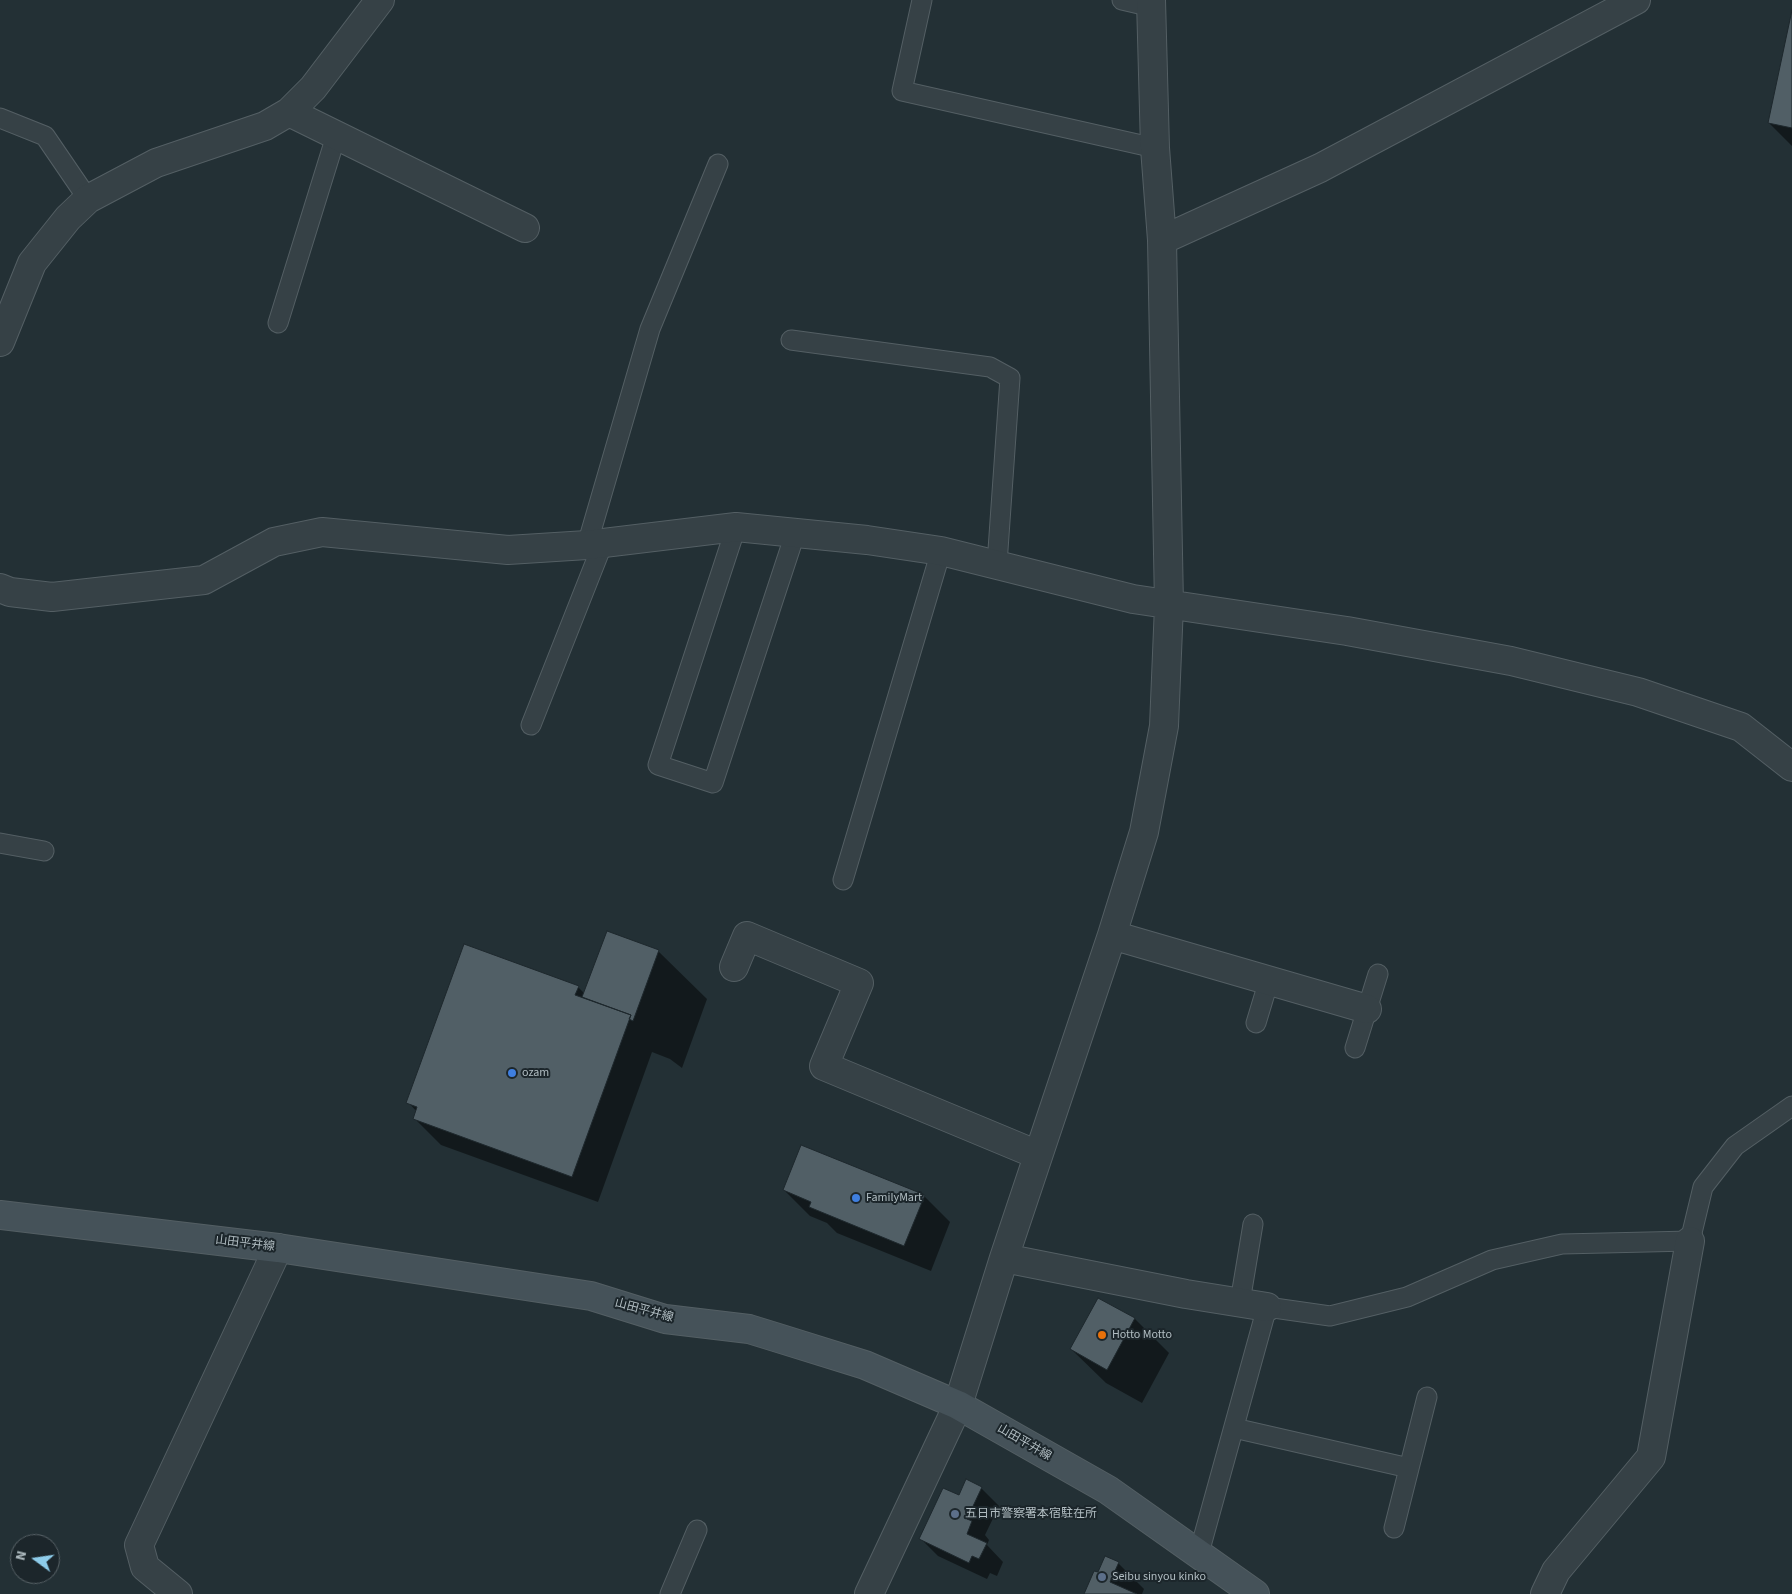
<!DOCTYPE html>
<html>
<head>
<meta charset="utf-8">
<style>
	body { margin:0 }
	#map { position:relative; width:1792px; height:1594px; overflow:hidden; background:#233035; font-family:"Source Sans 3",sans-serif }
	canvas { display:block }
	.north { position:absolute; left:10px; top:1534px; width:50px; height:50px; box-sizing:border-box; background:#1c262b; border:1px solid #586267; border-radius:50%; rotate:284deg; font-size:14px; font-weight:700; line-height:20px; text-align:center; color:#b1bdc2 }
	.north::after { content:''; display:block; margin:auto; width:18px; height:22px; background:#8eccea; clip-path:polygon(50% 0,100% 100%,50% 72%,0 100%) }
</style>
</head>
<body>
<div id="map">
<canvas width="1792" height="1594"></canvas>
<div class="north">N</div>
</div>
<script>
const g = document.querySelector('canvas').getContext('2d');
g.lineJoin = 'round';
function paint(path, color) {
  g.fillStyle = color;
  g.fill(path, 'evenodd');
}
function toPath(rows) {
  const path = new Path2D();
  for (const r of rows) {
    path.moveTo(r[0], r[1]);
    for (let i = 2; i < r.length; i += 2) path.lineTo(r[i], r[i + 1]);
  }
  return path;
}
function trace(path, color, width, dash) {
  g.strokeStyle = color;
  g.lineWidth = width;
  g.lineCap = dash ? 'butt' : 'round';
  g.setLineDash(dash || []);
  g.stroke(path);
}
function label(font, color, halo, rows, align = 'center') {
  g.font = font + ' "Source Sans 3","Noto Sans JP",sans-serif';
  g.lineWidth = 4;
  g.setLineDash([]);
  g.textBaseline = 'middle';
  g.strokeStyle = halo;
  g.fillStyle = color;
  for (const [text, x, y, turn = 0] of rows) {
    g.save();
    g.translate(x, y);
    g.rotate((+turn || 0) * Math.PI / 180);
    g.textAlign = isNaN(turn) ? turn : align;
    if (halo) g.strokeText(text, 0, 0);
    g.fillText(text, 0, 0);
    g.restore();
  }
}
paint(toPath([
	[1792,16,1792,146,1769,123],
	[658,951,707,999,682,1068,670,1059,652,1052,598,1202,441,1145,415,1119,417,1112,408,1102,578,987,585,994],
	[784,1190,924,1196,950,1222,931,1271,837,1233,827,1223,810,1216],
	[1099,1299,1135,1319,1169,1353,1142,1403,1106,1383,1071,1349],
	[981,1488,999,1506,985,1535,989,1540,987,1545,1003,1562,997,1576,990,1573,987,1579,938,1556,920,1538,959,1497],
	[1118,1563,1144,1589,1142,1594,1086,1594,1099,1574]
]), '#0007');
const building = toPath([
	[1792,10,1792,128,1768,123,1792,10],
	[607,931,659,950,633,1021,629,1019,631,1015,582,997,607,931],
	[464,944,579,986,575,995,631,1015,572,1177,413,1119,417,1107,406,1103,464,944],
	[801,1145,925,1195,904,1246,809,1207,811,1202,783,1190,801,1145],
	[1098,1298,1135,1318,1107,1370,1070,1349,1098,1298],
	[966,1479,982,1487,967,1519,972,1521,967,1534,987,1543,979,1559,972,1556,969,1563,919,1539,943,1488,959,1495,966,1479],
	[1105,1556,1119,1562,1110,1582,1137,1594,1084,1594,1094,1571,1098,1572,1105,1556]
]);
paint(building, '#515f66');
trace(building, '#1e282d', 1);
const lane = toPath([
	[922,0,902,91,1155,148],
	[1122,0,1152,7],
	[0,118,45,136,88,199],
	[278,323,336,136],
	[791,340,990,367,1010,378,997,564],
	[736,527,658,765,713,783,795,534],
	[587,545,650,329,718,164],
	[531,725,603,543],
	[0,843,44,851],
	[843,880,941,551],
	[1256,1023,1269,980],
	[1355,1048,1378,974],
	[1240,1302,1253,1224],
	[1234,1428,1409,1468],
	[1394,1528,1427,1397],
	[1199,1553,1267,1307,1330,1316,1407,1297,1492,1260,1562,1244,1690,1241,1703,1187,1735,1146,1792,1106],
	[670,1594,697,1530]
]);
const street = toPath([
	[289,112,525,228],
	[1162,240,1320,168,1636,0],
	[0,342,32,263,68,218,88,199,156,163,265,126,289,112,313,88,380,0],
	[0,588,10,592,52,597,204,580,274,542,322,532,508,550,587,545,736,527,867,540,941,551,1133,599,1347,631,1511,661,1638,692,1741,727,1792,767],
	[1112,935,1367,1009],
	[734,967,747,936,859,983,824,1066,1038,1155],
	[1004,1258,1186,1294,1267,1307],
	[178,1594,145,1567,139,1545,278,1248],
	[869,1594,958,1405,1004,1258,1112,935,1144,832,1164,726,1169,605,1162,240,1155,148,1151,0],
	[1545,1594,1556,1571,1651,1457,1690,1241]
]);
const secondary = toPath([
	[0,1215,278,1248,591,1296,665,1319,749,1329,775,1337,865,1365,958,1405,1108,1490,1255,1594]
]);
trace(lane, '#545f64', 21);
trace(street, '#545f64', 30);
trace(secondary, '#545f64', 30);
trace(lane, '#364146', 19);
trace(street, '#364146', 28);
trace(secondary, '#455259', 28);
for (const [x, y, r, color] of [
	[512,1073,5,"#3f7fe0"],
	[856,1198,5,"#3f7fe0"],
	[1102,1335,5,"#e8710a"],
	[955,1514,5,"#5c6f8a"],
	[1102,1577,5,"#5c6f8a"]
]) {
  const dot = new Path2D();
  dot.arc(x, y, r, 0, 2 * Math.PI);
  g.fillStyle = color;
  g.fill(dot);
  trace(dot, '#1c262b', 2);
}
label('12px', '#b1bdc2', '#1c262b', [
	["ozam",522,1073],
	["FamilyMart",866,1198],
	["Hotto Motto",1112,1335],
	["五日市警察署本宿駐在所",965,1514],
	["Seibu sinyou kinko",1112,1577]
], 'left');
label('12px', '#b1bdc2', '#1c262b', [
	["山田平井線",245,1244,7],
	["山田平井線",644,1311,15],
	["山田平井線",1024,1443,30]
]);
</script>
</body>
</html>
